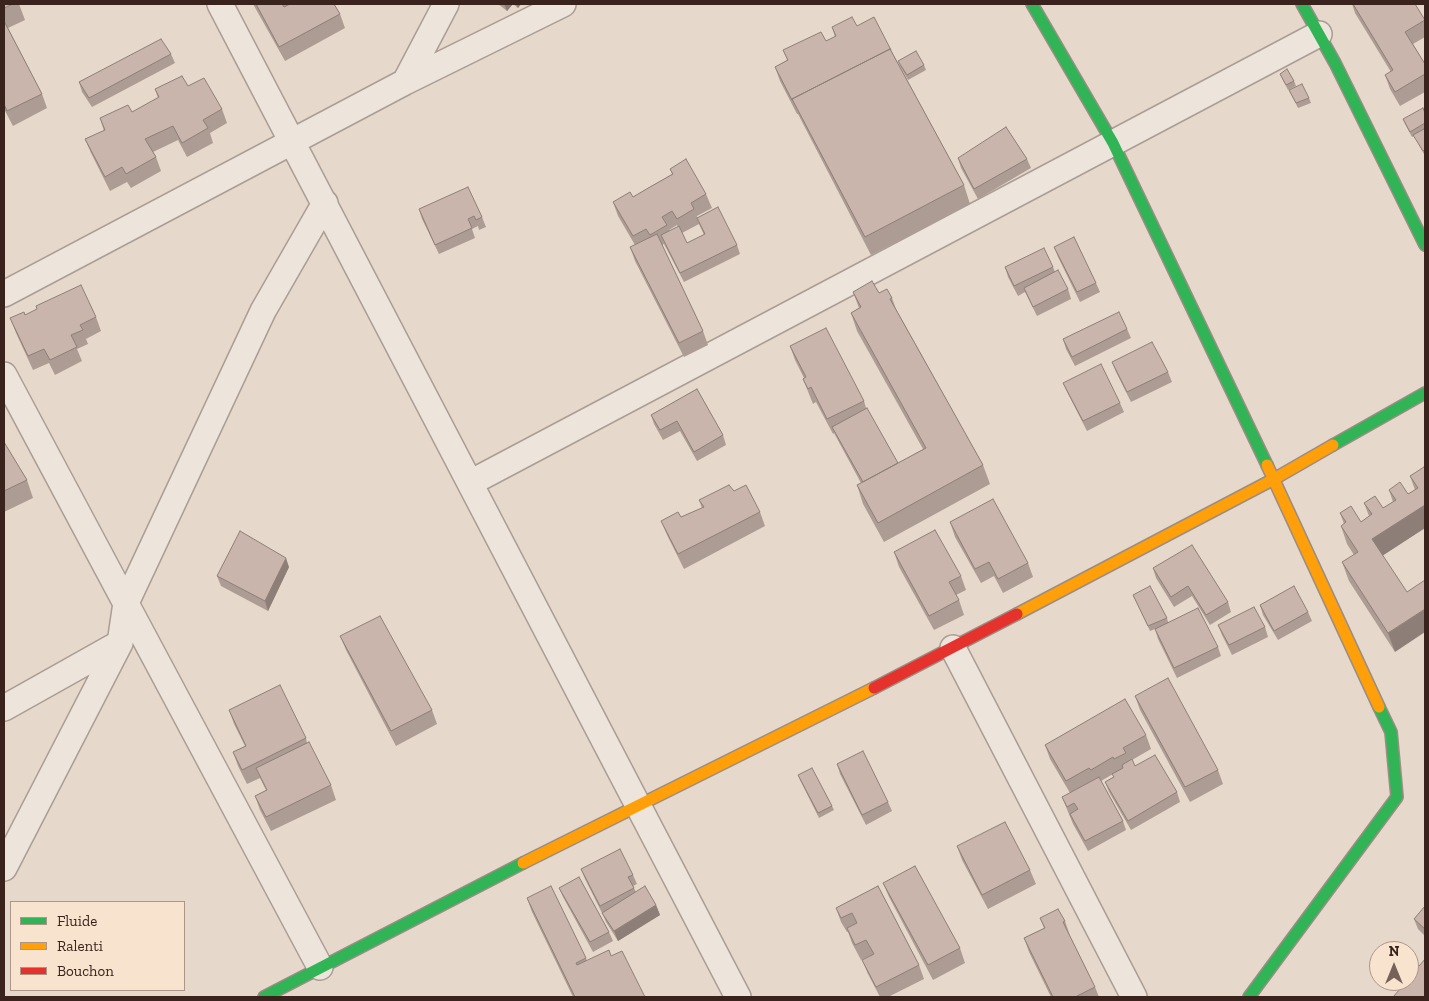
<!DOCTYPE html>
<html>
<head>
<meta charset="utf-8">
<style>
	body { margin:0 }
	#map { position:relative; width:1429px; height:1001px; overflow:hidden; background:#e6d8ca; font-family:"Zilla Slab",serif }
	canvas { display:block }
	.frame { position:absolute; inset:0; border:5px solid #39231c; pointer-events:none }
	.legend { position:absolute; left:10px; top:901px; width:175px; height:90px; box-sizing:border-box; background:#f8e3cf; border:1px solid #ac9687; margin:0; padding:6px 9px; list-style:none; font-size:15px; color:#39231c }
	.legend li { display:flex; align-items:center; gap:10px; height:25px }
	.legend b { width:25px; border:1px solid #ac9687 }
	.north { position:absolute; left:1369px; top:941px; width:50px; height:50px; box-sizing:border-box; background:#f8e3cf; border:1px solid #ac9687; border-radius:50%; rotate:0deg; font-size:14px; font-weight:700; line-height:20px; text-align:center; color:#39231c }
	.north::after { content:''; display:block; margin:auto; width:18px; height:22px; background:#766259; clip-path:polygon(50% 0,100% 100%,50% 72%,0 100%) }
</style>
</head>
<body>
<div id="map">
<canvas width="1429" height="1001"></canvas>
<div class="frame"></div>
<ul class="legend">
<li><b style="height:6px;background:#30b455"></b>Fluide</li>
<li><b style="height:6px;background:#ff9f0a"></b>Ralenti</li>
<li><b style="height:6px;background:#e5322d"></b>Bouchon</li>
</ul>
<div class="north">N</div>
</div>
<script>
const g = document.querySelector('canvas').getContext('2d');
g.lineJoin = 'round';
function toPath(rows) {
  const path = new Path2D();
  for (const r of rows) {
    path.moveTo(r[0], r[1]);
    for (let i = 2; i < r.length; i += 2) path.lineTo(r[i], r[i + 1]);
  }
  return path;
}
function trace(path, color, width, dash) {
  g.strokeStyle = color;
  g.lineWidth = width;
  g.lineCap = dash ? 'butt' : 'round';
  g.setLineDash(dash || []);
  g.stroke(path);
}
function paint(path, color) {
  g.fillStyle = color;
  g.fill(path, 'evenodd');
}
const street = toPath([
	[220,4,738,997],
	[405,82,446,4],
	[4,294,405,82,563,4],
	[4,375,320,967],
	[470,483,1319,34],
	[953,648,1134,997],
	[4,708,120,643],
	[4,868,120,643,126,603,263,311,325,203]
]);
const fast = toPath([
	[1032,4,1113,143,1267,465],
	[1302,4,1335,63,1425,245],
	[1333,445,1425,393],
	[264,997,523,863],
	[1249,997,1397,797,1391,732,1379,707]
]);
const slow = toPath([
	[1267,465,1379,707],
	[1017,614,1274,479,1333,445],
	[523,863,874,688]
]);
const jam = toPath([
	[874,688,1017,614]
]);
trace(street, '#aa9d94', 28);
trace(fast, '#9a8d84', 14);
trace(slow, '#9a8d84', 14);
trace(jam, '#9a8d84', 14);
trace(street, '#ede4dc', 25);
trace(fast, '#30b455', 11);
trace(slow, '#ff9f0a', 11);
trace(jam, '#e5322d', 11);
paint(toPath([
	[4,4,19,4,25,20,8,28,42,94,47,108,13,126,4,109],
	[253,4,334,4,340,14,345,28,285,61],
	[498,4,521,4,518,8,513,4,507,11],
	[1352,4,1415,4,1425,21,1425,37,1413,44,1425,64,1425,92,1400,106,1390,89,1385,75,1391,72,1355,13],
	[857,26,891,50,964,185,970,204,871,255,798,114,797,114,780,81,775,67,787,60,783,50,826,41,835,37,832,27],
	[171,54,175,63,92,107,82,92,79,82],
	[898,61,924,65,926,70,908,80,900,66],
	[1280,74,1294,81,1296,86,1288,90],
	[188,86,222,109,227,123,210,133,213,143,187,157,178,140,153,152,156,157,161,171,131,188,127,182,110,191,91,153,85,139,104,131,100,118,132,112,158,98,155,89],
	[1289,90,1309,98,1311,103,1298,108],
	[1425,113,1425,129,1424,130,1425,132,1425,156,1414,136,1412,137,1405,124,1403,119],
	[958,158,1027,159,1031,168,978,199,961,168],
	[670,169,706,194,712,208,697,216,697,217,737,245,740,254,684,282,664,244,662,245,703,331,708,345,684,357,635,261,630,247,635,245,618,216,613,202,633,197,672,174],
	[699,224,704,235,687,243,682,233],
	[677,225,678,227,669,231,669,230],
	[419,209,482,217,486,227,479,230,478,226,472,229,475,238,439,254,422,219],
	[1054,247,1096,283,1100,292,1080,302,1058,257],
	[1005,267,1053,267,1055,272,1068,289,1071,299,1037,316,1025,292,1018,296,1008,277],
	[853,292,879,293,892,298,896,309,983,465,990,484,884,542,863,504,857,485,861,483,834,433,833,434,816,402,813,404,803,379,804,378,795,360,790,346,864,401,866,408,898,463,923,449,857,331,851,313,859,308],
	[25,315,96,317,101,331,86,339,88,344,77,349,82,361,55,375,49,363,33,370,16,333,10,318],
	[1127,329,1131,338,1075,366,1066,349,1063,339],
	[1112,362,1168,372,1172,382,1131,402,1116,372],
	[1063,383,1120,403,1124,412,1087,431,1067,392],
	[697,389,723,435,726,445,697,461,680,431,663,440,654,424,651,415],
	[4,442,27,480,33,498,4,512],
	[1425,469,1425,528,1383,555,1395,652,1349,581,1342,562,1354,555,1347,544,1341,526,1344,524,1340,513,1361,522,1369,516,1364,503,1383,508,1393,502,1389,490,1408,494,1415,490,1410,476],
	[734,491,760,512,765,526,684,569,667,535,661,521,681,517,702,508,699,500],
	[950,522,1028,563,1033,577,1003,593,994,576,981,583,955,537],
	[894,552,961,576,966,590,956,595,959,600,964,615,934,630,899,567],
	[289,567,268,611,221,586,217,576],
	[1153,568,1228,602,1231,612,1210,625,1192,596,1174,607,1156,578],
	[1133,595,1167,618,1168,622,1218,647,1221,656,1177,678,1158,639,1155,629,1150,631],
	[1260,605,1308,612,1312,621,1278,640,1263,615],
	[1218,625,1265,627,1268,637,1232,655,1222,635],
	[340,636,432,710,437,724,396,746,346,650],
	[1135,696,1218,770,1223,784,1190,802,1140,710],
	[229,710,306,738,307,743,331,785,336,800,271,831,260,810,255,796,266,790,260,778,247,784,238,766,233,752,245,746,234,724],
	[1146,735,1151,749,1132,760,1135,766,1177,792,1180,802,1131,830,1109,792,1105,782,1113,777,1113,774,1101,781,1123,821,1126,830,1088,851,1073,824,1062,797,1070,793,1050,759,1045,745],
	[837,764,888,802,892,811,866,825,840,774],
	[798,775,832,806,834,810,819,818,800,780],
	[957,846,1030,870,1036,884,988,909,962,860],
	[581,869,633,875,637,884,633,886,636,892,656,905,660,915,618,941,606,922,603,915,585,879],
	[883,883,960,948,965,963,933,980,889,897],
	[878,886,919,965,924,979,888,997,880,997,868,974,862,960,872,955,861,960,852,943,848,932,847,932,841,922,836,908],
	[559,888,609,932,613,941,593,952,563,897],
	[527,898,586,958,587,961,611,956,645,997,573,997,532,912],
	[1425,906,1425,936,1418,929,1414,919],
	[1040,918,1065,921,1070,936,1095,987,1099,997,1104,997,1051,997,1029,952,1024,938,1044,928]
]), '#ad9c93');
paint(toPath([
	[504,4,513,4,507,11],
	[516,4,521,4,518,8],
	[1425,505,1425,528,1379,558,1372,539],
	[286,558,289,567,268,611,265,601],
	[1425,609,1425,632,1395,652,1388,633],
	[656,905,660,915,618,941,614,931]
]), '#8d7f78');
const building = toPath([
	[4,4,13,4,4,8,4,4],
	[256,4,282,4,284,7,290,4,334,4,340,14,279,47,256,4],
	[1353,4,1415,4,1425,20,1405,32,1425,64,1425,74,1395,92,1385,75,1393,70,1353,4],
	[852,17,857,26,874,17,891,50,890,49,792,99,793,100,792,100,775,67,788,60,783,50,821,32,826,41,836,36,832,27,852,17],
	[4,21,42,94,7,111,4,104,4,21],
	[161,39,171,54,89,98,79,82,161,39],
	[890,49,964,185,865,237,792,99,890,49],
	[916,51,924,65,907,75,898,61,916,51],
	[1287,69,1294,81,1286,85,1280,74,1287,69],
	[182,76,188,86,204,78,222,109,203,120,208,128,182,143,173,126,145,139,156,157,126,174,122,167,105,177,85,139,105,130,100,118,128,105,132,112,159,97,155,89,182,76],
	[1302,84,1309,98,1296,103,1289,90,1302,84],
	[1423,108,1425,113,1425,123,1410,132,1403,119,1423,108],
	[1006,127,1027,159,974,189,958,158,1006,127],
	[1424,129,1425,132,1425,150,1423,151,1413,135,1424,129],
	[686,159,706,194,691,203,694,209,677,219,672,211,662,217,667,225,650,235,646,229,633,236,613,202,630,192,633,197,650,187,673,174,670,169,686,159],
	[468,187,482,217,476,220,474,216,468,219,472,228,435,245,419,209,468,187],
	[718,207,737,245,680,273,661,235,679,226,687,243,705,234,697,218,718,207],
	[657,234,703,331,679,343,630,247,657,234],
	[1074,237,1096,283,1077,292,1054,247,1074,237],
	[1044,248,1053,267,1014,286,1005,267,1044,248],
	[1058,270,1068,289,1033,307,1024,288,1058,270],
	[872,281,879,293,887,289,892,298,890,299,983,465,878,523,857,485,926,448,851,313,861,307,853,292,872,281],
	[81,285,96,317,80,325,83,330,71,335,77,347,50,360,44,349,28,356,10,318,24,312,25,315,37,309,36,306,81,285],
	[1119,312,1127,329,1072,357,1063,339,1119,312],
	[826,328,864,401,827,419,811,387,808,389,803,379,806,377,790,346,826,328],
	[1152,342,1168,372,1127,392,1112,362,1152,342],
	[1101,364,1120,403,1083,421,1063,383,1101,364],
	[697,389,723,435,694,452,677,421,660,430,651,415,697,389],
	[867,408,898,463,863,482,832,427,867,408],
	[4,442,27,480,4,491,4,442],
	[1424,467,1425,469,1425,505,1372,539,1407,592,1425,580,1425,609,1388,633,1342,562,1358,552,1341,526,1346,522,1340,513,1351,506,1361,522,1372,514,1364,503,1375,496,1383,508,1396,500,1389,490,1400,482,1408,494,1418,488,1410,476,1424,467],
	[729,485,734,491,746,485,760,512,678,554,661,521,678,512,681,517,704,507,699,500,729,485],
	[993,499,1028,563,998,579,989,562,975,569,950,522,993,499],
	[935,530,961,576,949,582,959,600,929,616,894,552,935,530],
	[240,531,286,558,265,601,217,576,240,531],
	[1192,545,1228,602,1206,615,1188,586,1171,597,1153,568,1192,545],
	[1150,586,1167,618,1148,626,1133,595,1150,586],
	[1294,586,1308,612,1274,631,1260,605,1294,586],
	[1254,607,1265,627,1229,645,1218,625,1254,607],
	[1198,608,1218,647,1174,668,1155,629,1198,608],
	[380,616,432,710,391,731,340,636,380,616],
	[1168,678,1218,770,1185,787,1135,696,1168,678],
	[280,685,306,738,242,770,233,752,246,746,229,710,280,685],
	[1125,699,1146,735,1123,748,1126,753,1114,759,1113,757,1091,770,1089,768,1066,781,1045,745,1125,699],
	[309,742,331,785,266,817,255,796,267,790,256,768,309,742],
	[863,751,888,802,862,815,837,764,863,751],
	[1155,755,1177,792,1128,821,1105,782,1114,777,1112,774,1123,768,1122,765,1132,759,1135,766,1155,755],
	[812,768,832,806,818,813,798,775,812,768],
	[1099,777,1123,821,1085,841,1070,814,1078,809,1074,803,1067,807,1062,797,1099,777],
	[1005,822,1030,870,982,895,957,846,1005,822],
	[620,849,633,875,628,877,634,888,600,906,581,869,620,849],
	[915,866,960,948,928,965,883,883,915,866],
	[579,877,609,932,590,942,559,888,579,877],
	[551,886,586,958,576,963,577,965,609,950,611,956,622,951,645,997,575,997,527,898,551,886],
	[645,886,656,905,614,931,602,913,645,886],
	[878,886,919,965,876,987,862,960,874,954,866,940,855,945,847,928,857,923,852,913,841,918,836,908,878,886],
	[1425,906,1425,929,1414,919,1425,906],
	[1058,909,1065,921,1063,922,1095,987,1075,997,1053,997,1024,938,1045,928,1040,918,1058,909],
	[1425,959,1425,997,1393,997,1407,981,1409,981,1409,978,1425,959]
]);
paint(building, '#c9b5ab');
trace(building, '#8d7f78', 1);
</script>
</body>
</html>
